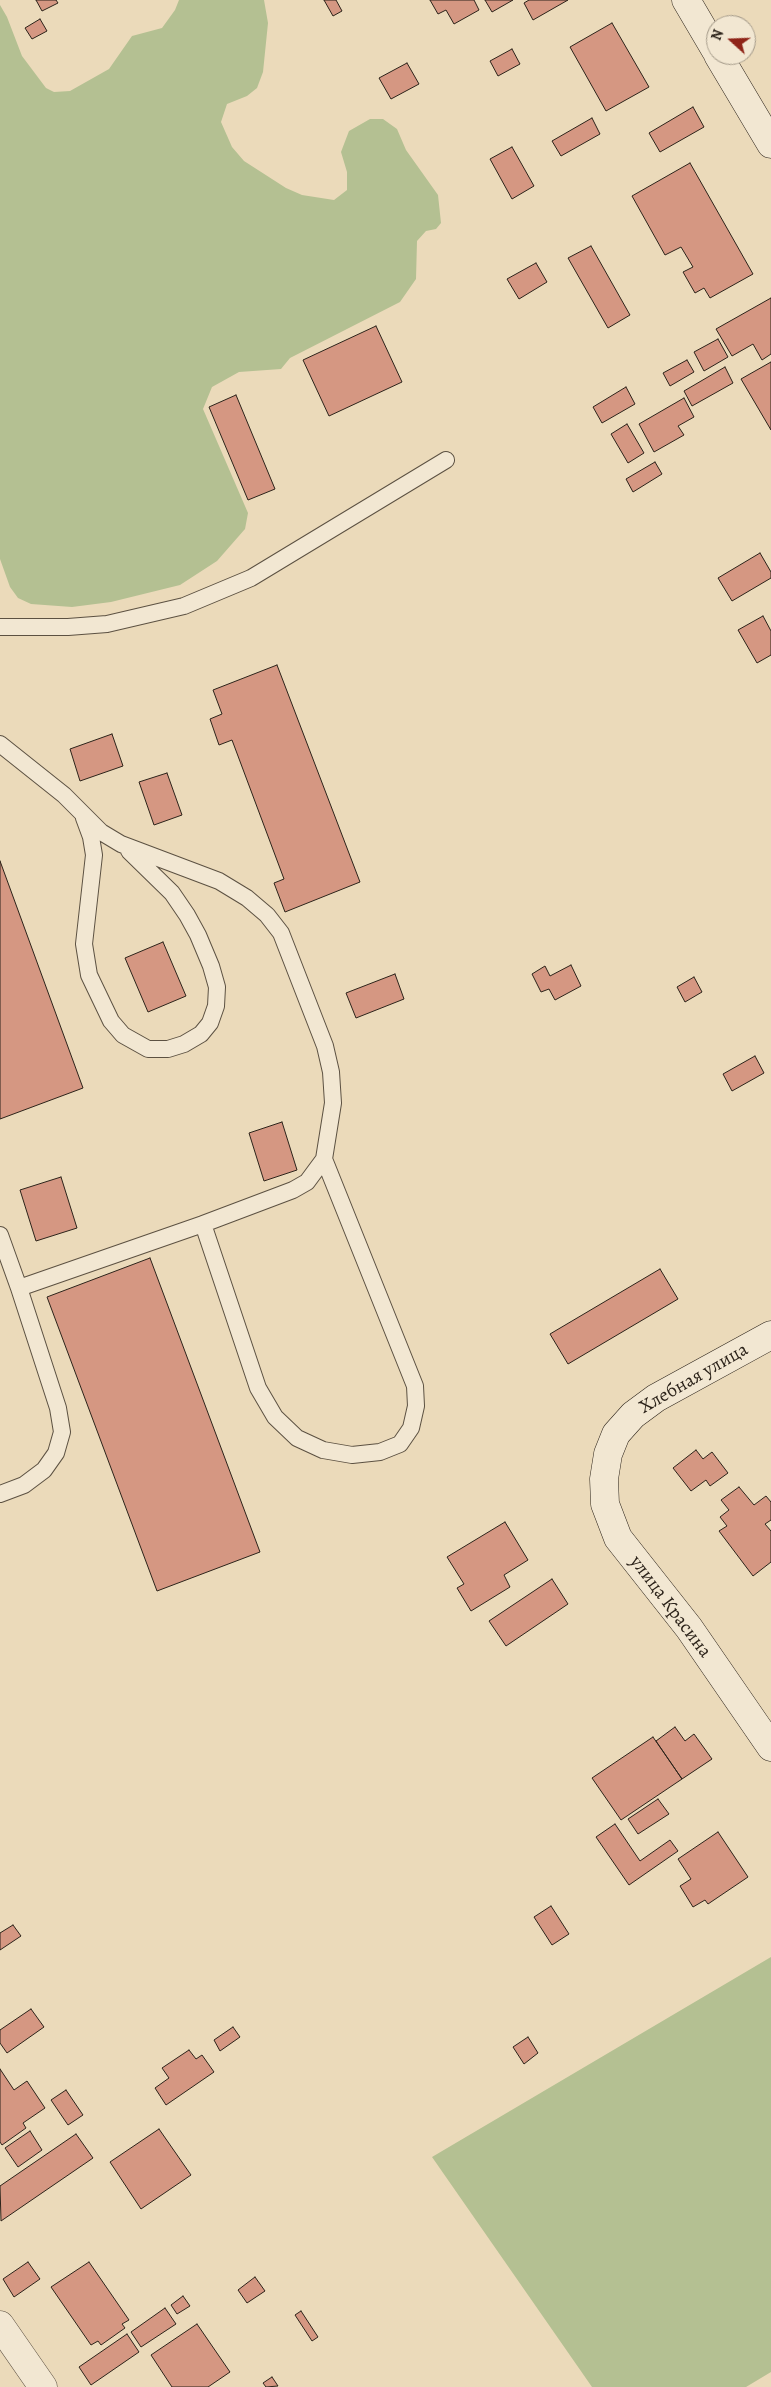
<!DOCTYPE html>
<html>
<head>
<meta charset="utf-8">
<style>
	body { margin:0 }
	#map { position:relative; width:771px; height:2387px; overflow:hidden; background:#ebdaba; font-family:Alegreya,serif }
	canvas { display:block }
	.north { position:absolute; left:706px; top:15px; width:50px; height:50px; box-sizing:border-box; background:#f2e7d2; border:1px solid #a39988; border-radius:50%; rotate:290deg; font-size:14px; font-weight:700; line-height:20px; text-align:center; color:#2c231a }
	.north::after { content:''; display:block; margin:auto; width:18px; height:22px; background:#8f2418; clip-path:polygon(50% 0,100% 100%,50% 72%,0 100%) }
</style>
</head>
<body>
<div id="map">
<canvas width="771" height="2387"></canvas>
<div class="north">N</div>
</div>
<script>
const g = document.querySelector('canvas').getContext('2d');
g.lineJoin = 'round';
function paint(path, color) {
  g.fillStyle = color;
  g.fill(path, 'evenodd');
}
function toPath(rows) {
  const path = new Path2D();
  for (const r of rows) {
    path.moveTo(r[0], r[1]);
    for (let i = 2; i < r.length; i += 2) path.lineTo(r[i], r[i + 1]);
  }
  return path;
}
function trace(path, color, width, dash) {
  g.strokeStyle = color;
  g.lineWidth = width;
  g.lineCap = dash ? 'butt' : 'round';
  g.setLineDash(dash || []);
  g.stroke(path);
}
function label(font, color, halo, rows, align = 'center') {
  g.font = font + ' Alegreya,serif';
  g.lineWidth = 4;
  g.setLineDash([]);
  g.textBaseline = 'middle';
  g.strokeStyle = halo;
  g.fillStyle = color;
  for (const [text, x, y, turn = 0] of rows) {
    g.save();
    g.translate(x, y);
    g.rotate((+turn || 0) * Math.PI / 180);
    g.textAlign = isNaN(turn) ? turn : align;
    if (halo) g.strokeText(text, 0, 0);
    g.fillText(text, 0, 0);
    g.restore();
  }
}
paint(toPath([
	[179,0,264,0,268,23,263,72,257,88,247,96,227,104,221,122,232,147,244,161,286,188,302,195,334,200,347,190,347,172,341,152,349,131,370,119,383,119,397,129,406,150,438,195,441,223,436,229,426,231,417,241,416,279,400,302,290,358,281,369,239,372,212,387,203,409,248,513,245,529,217,561,180,585,111,602,72,607,31,604,18,598,10,587,0,559,0,5,7,17,22,56,46,88,54,92,70,91,109,69,132,36,162,28,175,10],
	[771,1957,771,2372,746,2387,592,2387,432,2157]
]), '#b4c092');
const building = toPath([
	[36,0,56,0,58,3,42,11,36,0],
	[324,0,336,0,342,11,333,16,324,0],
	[430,0,474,0,479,10,454,24,446,10,438,14,430,0],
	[485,0,513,0,492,12,485,0],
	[529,0,568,0,533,20,524,3,529,0],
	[40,19,47,31,32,39,25,28,40,19],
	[612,23,649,87,606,111,570,47,612,23],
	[512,49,520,64,498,76,490,61,512,49],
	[407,63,419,84,391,99,379,78,407,63],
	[693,107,704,127,660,152,649,133,693,107],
	[592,118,600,134,561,156,552,141,592,118],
	[512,147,534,186,512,199,490,159,512,147],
	[690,163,753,274,710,298,704,288,695,293,683,272,693,267,681,247,665,255,632,196,690,163],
	[591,246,630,315,608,328,568,258,591,246],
	[536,263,547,282,519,299,507,279,536,263],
	[771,298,771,354,762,360,753,344,732,356,716,329,771,298],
	[376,326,402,382,329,416,303,360,376,326],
	[718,339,728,357,704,371,694,352,718,339],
	[687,360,694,372,670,386,663,373,687,360],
	[771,362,771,430,741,379,771,362],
	[725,367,733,383,692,406,684,391,725,367],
	[626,387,635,404,602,423,593,407,626,387],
	[236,395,275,489,248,500,209,407,236,395],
	[684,398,694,417,678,426,684,435,654,452,639,424,684,398],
	[627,424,644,453,628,463,611,434,627,424],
	[655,462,662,474,633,492,626,479,655,462],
	[760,553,771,572,771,578,732,601,718,578,760,553],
	[763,616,771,631,771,655,757,663,738,630,763,616],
	[277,665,360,882,285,912,274,883,284,879,232,740,219,745,210,719,222,714,213,690,277,665],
	[112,734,123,766,80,781,70,749,112,734],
	[167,773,182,815,154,825,139,782,167,773],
	[0,861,83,1088,0,1119,0,861],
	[163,942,186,996,148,1012,125,958,163,942],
	[571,965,581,986,555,1000,549,989,541,992,532,974,545,966,550,976,571,965],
	[395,974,404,999,356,1018,346,993,395,974],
	[694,977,702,992,685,1002,677,987,694,977],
	[755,1056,764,1073,732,1091,723,1074,755,1056],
	[282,1122,297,1170,264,1181,249,1133,282,1122],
	[61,1177,77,1228,36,1241,20,1190,61,1177],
	[150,1258,260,1552,157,1591,47,1297,150,1258],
	[660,1269,678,1299,568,1364,550,1334,660,1269],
	[696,1450,703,1459,712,1452,728,1473,710,1486,706,1480,691,1491,673,1468,696,1450],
	[739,1487,754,1505,766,1496,771,1502,771,1520,765,1524,771,1531,771,1562,753,1576,719,1531,727,1526,720,1517,729,1510,721,1500,739,1487],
	[505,1522,528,1560,504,1575,510,1587,471,1611,457,1588,464,1584,447,1557,505,1522],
	[552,1579,568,1604,506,1646,489,1621,552,1579],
	[675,1727,685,1741,694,1734,712,1759,682,1779,656,1741,675,1727],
	[653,1737,682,1779,621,1820,592,1778,653,1737],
	[658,1799,669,1814,638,1834,628,1819,658,1799],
	[615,1824,640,1861,670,1840,678,1851,629,1885,596,1837,615,1824],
	[718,1832,748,1877,708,1904,705,1900,693,1907,680,1886,691,1879,678,1859,718,1832],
	[551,1906,569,1934,552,1945,534,1917,551,1906],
	[13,1925,21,1936,0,1950,0,1933,13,1925],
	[31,2009,44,2027,7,2053,0,2043,0,2030,31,2009],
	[233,2027,240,2037,220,2051,214,2040,233,2027],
	[528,2037,538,2053,524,2064,513,2047,528,2037],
	[189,2050,196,2059,202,2055,214,2072,166,2105,155,2088,169,2078,162,2068,189,2050],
	[0,2069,14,2090,27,2081,45,2108,23,2123,26,2128,2,2145,0,2142,0,2069],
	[66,2090,83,2115,68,2125,51,2100,66,2090],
	[159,2129,191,2175,141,2209,110,2162,159,2129],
	[30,2131,42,2150,18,2167,5,2148,30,2131],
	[76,2134,93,2158,1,2221,0,2186,76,2134],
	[28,2262,40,2279,14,2297,3,2279,28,2262],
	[89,2262,129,2320,122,2324,125,2328,101,2345,98,2341,91,2345,51,2287,89,2262],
	[255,2277,265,2291,247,2303,238,2290,255,2277],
	[183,2296,190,2306,177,2314,171,2305,183,2296],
	[165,2308,176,2324,141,2347,131,2332,165,2308],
	[301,2311,318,2337,312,2341,295,2315,301,2311],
	[197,2324,230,2372,208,2387,172,2387,151,2355,197,2324],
	[127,2334,139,2352,91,2385,79,2367,127,2334],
	[272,2377,278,2386,266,2387,263,2383,272,2377]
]);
paint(building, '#d59782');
trace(building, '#2c231a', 1);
const lane = toPath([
	[0,627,68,627,107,624,184,606,251,578,446,460],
	[0,744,64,795,101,832,121,844,219,881,247,898,267,915,281,933,325,1046,331,1072,333,1103,324,1159,415,1386,416,1406,411,1428,400,1444,380,1452,352,1455,323,1450,297,1438,275,1417,258,1388,203,1224,19,1288,58,1408,62,1432,56,1453,44,1470,24,1485,0,1494],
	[84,818,91,837,94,855,84,944,89,975,111,1021,123,1035,148,1049,168,1049,184,1044,201,1034,210,1023,216,1006,217,987,211,966,198,935,187,915,172,893,129,851],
	[203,1224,293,1190,307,1182,324,1159],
	[0,1235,19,1288]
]);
const street = toPath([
	[0,2325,43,2387]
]);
const secondary = toPath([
	[686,0,716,51],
	[718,55,771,144],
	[771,1335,656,1398,633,1415,616,1434,608,1454,604,1479,605,1504,618,1538,689,1628,771,1747]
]);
trace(lane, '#5c5142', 18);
trace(street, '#5c5142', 29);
trace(secondary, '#2c231a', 29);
trace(lane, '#f2e7d2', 16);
trace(street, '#f2e7d2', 28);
trace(secondary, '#f2e7d2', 28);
label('19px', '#2c231a', '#f2e7d2', [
	["Хлебная улица",694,1379,-30],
	["улица Красина",670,1607,53]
]);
</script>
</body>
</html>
